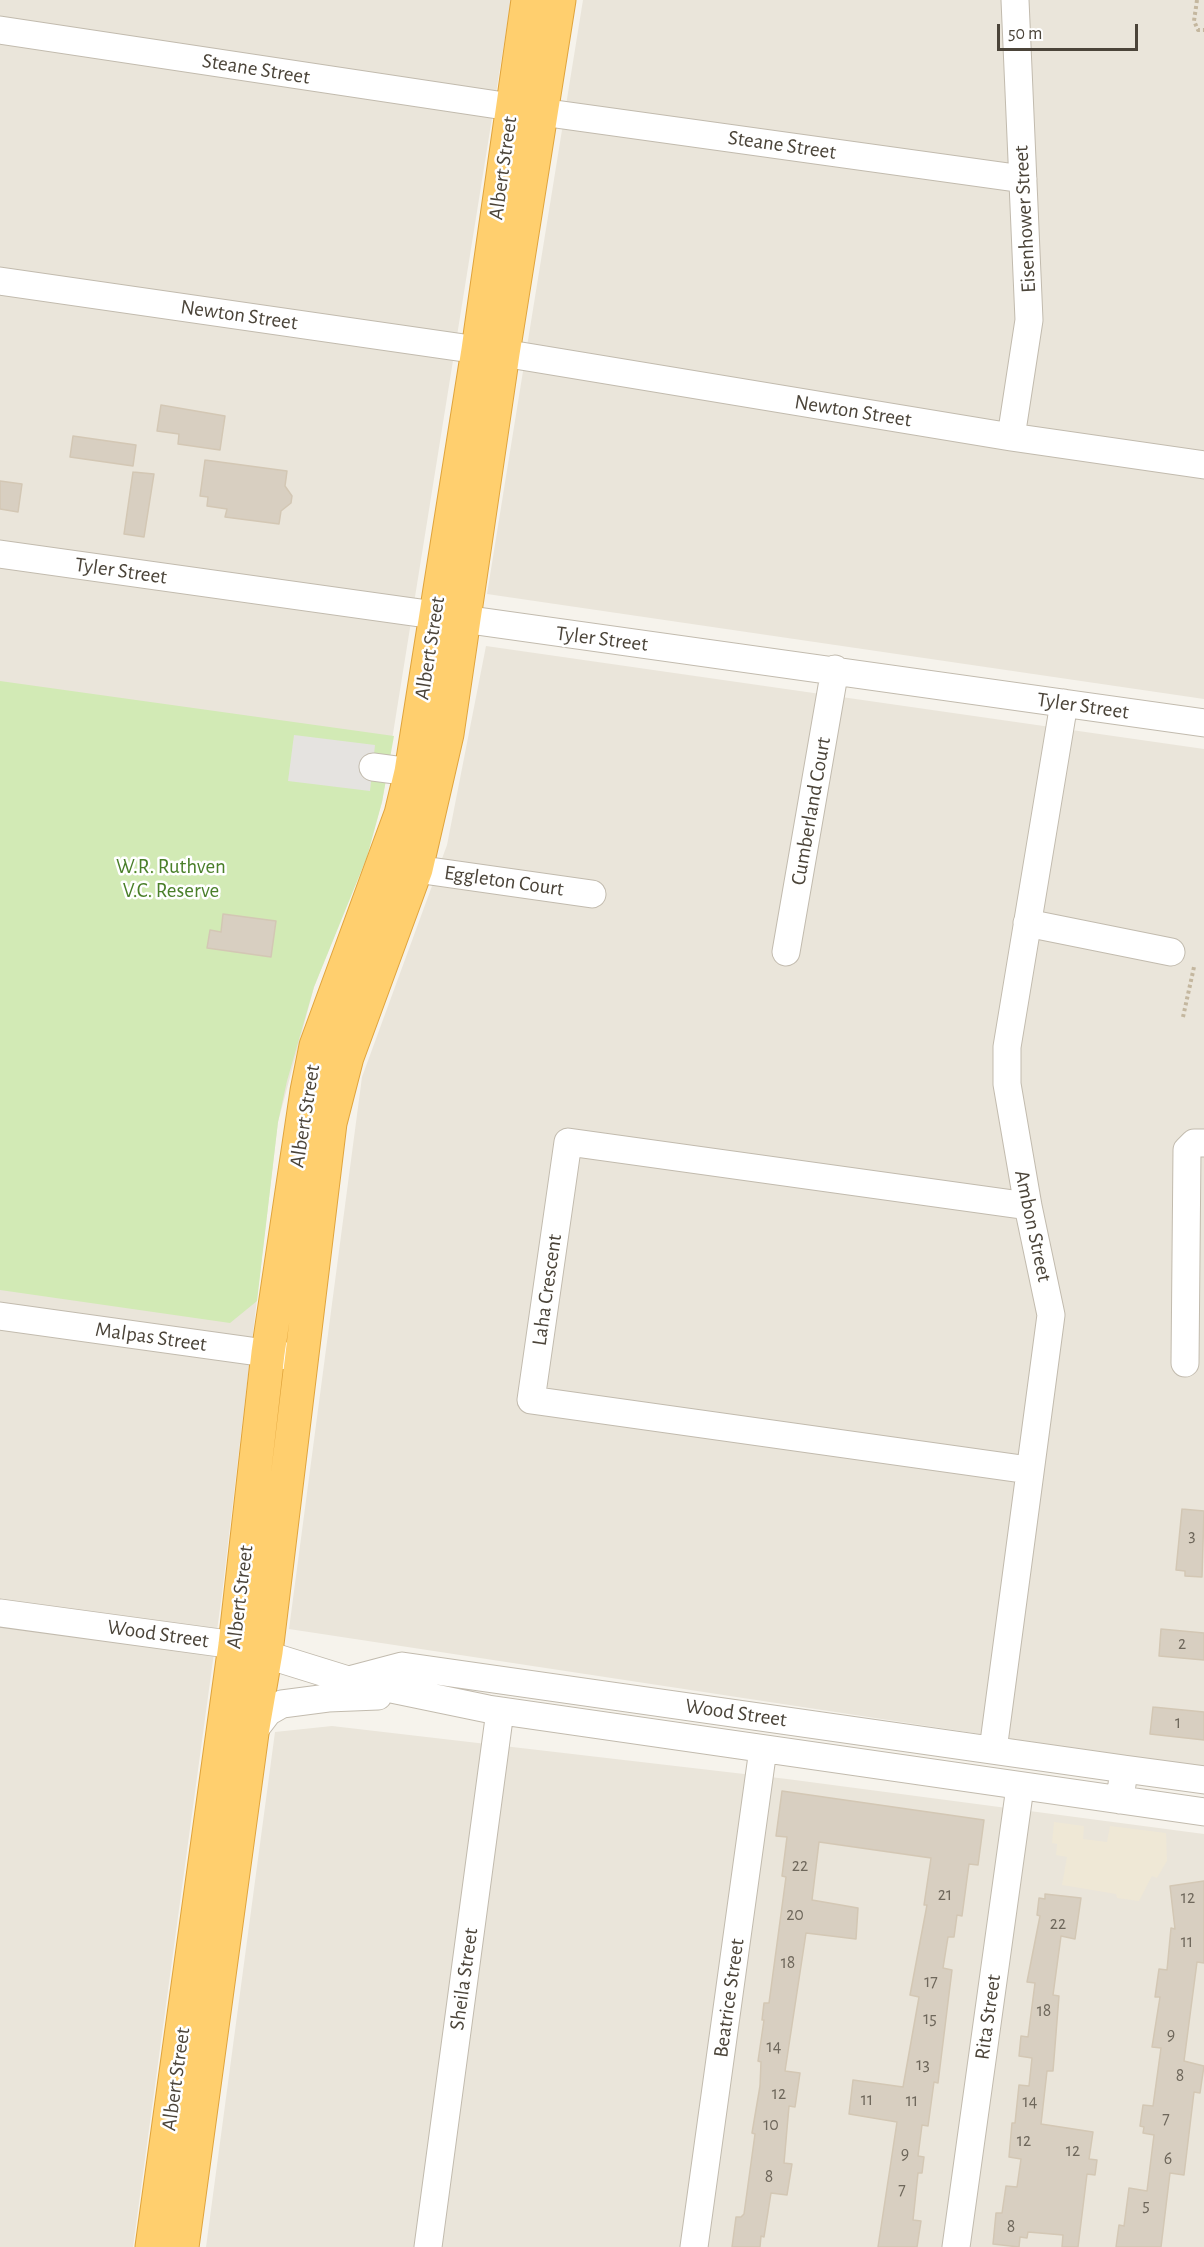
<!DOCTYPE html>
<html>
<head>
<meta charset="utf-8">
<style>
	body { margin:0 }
	#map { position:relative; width:1204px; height:2247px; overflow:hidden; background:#f6f3ec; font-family:"Alegreya Sans",sans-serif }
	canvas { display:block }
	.scale { position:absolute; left:997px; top:24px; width:141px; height:27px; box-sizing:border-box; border:3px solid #4b4439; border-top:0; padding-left:8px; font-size:18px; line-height:21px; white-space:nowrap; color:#4b4439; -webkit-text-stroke:4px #fff; paint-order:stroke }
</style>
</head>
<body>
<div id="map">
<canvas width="1204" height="2247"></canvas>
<div class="scale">50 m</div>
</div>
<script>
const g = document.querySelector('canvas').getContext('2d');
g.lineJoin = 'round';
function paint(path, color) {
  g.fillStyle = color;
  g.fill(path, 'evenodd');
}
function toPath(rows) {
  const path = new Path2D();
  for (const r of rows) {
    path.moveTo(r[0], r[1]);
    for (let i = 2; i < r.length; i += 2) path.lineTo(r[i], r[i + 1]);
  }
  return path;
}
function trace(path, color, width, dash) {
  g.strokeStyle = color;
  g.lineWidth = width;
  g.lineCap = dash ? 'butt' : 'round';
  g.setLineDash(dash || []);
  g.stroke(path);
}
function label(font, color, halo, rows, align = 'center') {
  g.font = font + ' "Alegreya Sans",sans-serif';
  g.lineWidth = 5;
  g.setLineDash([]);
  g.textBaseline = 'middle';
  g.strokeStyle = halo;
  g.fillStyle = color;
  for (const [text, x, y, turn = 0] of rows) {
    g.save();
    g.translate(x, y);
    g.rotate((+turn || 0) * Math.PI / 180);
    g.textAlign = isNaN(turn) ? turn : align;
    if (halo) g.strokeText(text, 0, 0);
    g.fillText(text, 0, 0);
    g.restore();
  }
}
paint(toPath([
	[0,0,511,0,382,802,366,857,314,987,278,1122,222,1594,133,2247,0,2247],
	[583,0,1204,0,1204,699,487,594],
	[486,646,1204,749,1204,1768,289,1629,362,1077,447,845],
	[332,1726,787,1779,1204,1834,1204,2247,206,2247,275,1732]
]), '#eae5da');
paint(toPath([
	[1054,1822,1084,1826,1083,1839,1107,1842,1110,1826,1166,1833,1167,1861,1157,1878,1152,1876,1139,1901,1117,1898,1116,1894,1062,1885,1067,1857,1056,1855,1057,1844,1052,1843]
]), '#efe8d6');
paint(toPath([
	[0,681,394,736,382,802,367,857,314,987,287,1081,278,1122,257,1301,230,1323,0,1290]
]), '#d2eab5');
paint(toPath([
	[294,735,375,745,370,791,288,781]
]), '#e5e3e0');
const building = toPath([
	[161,405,225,416,220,450,178,444,179,434,157,431,161,405],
	[73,436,136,445,133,466,70,457,73,436],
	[205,460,287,471,285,486,292,496,291,503,281,511,279,524,225,517,227,509,207,506,208,497,200,496,205,460],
	[133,472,154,474,144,537,124,534,133,472],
	[0,481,22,484,18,512,0,509,0,481],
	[223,914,276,921,271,957,207,948,210,930,221,932,223,914],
	[1182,1509,1204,1511,1202,1577,1185,1576,1185,1571,1176,1570,1182,1509],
	[1161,1629,1204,1633,1204,1660,1159,1656,1161,1629],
	[1153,1707,1204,1712,1204,1740,1150,1734,1153,1707],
	[782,1791,984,1820,978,1865,969,1864,962,1916,957,1915,954,1937,948,1937,943,1968,952,1970,938,2083,934,2082,928,2126,922,2125,918,2156,924,2157,922,2173,918,2173,913,2220,921,2221,917,2247,878,2247,897,2122,849,2114,853,2080,903,2087,919,1997,910,1995,927,1905,924,1905,931,1858,819,1842,812,1900,858,1908,856,1939,806,1933,785,2071,800,2073,795,2107,789,2106,784,2163,792,2164,787,2195,771,2193,764,2237,761,2236,760,2247,732,2247,736,2217,741,2217,744,2214,755,2134,752,2133,760,2086,761,2062,758,2061,764,2020,762,2020,764,2003,769,2003,786,1877,782,1876,787,1837,776,1836,782,1791],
	[1204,1881,1204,1963,1197,1962,1184,2061,1204,2066,1200,2093,1194,2092,1184,2175,1170,2173,1161,2247,1116,2247,1119,2225,1124,2226,1129,2188,1147,2191,1154,2135,1143,2133,1144,2127,1140,2126,1143,2105,1153,2106,1161,2048,1152,2047,1160,1997,1155,1997,1159,1969,1167,1970,1171,1928,1175,1929,1170,1886,1204,1881],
	[1045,1894,1081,1898,1075,1939,1061,1936,1053,1995,1059,1996,1053,2071,1047,2071,1041,2124,1093,2132,1089,2159,1097,2160,1095,2175,1087,2174,1078,2247,1062,2247,1063,2235,1028,2232,1027,2238,1020,2237,1019,2247,993,2244,996,2213,1002,2213,1006,2186,1017,2187,1021,2159,1009,2157,1012,2123,1015,2123,1019,2085,1029,2086,1032,2058,1019,2056,1021,2036,1028,2037,1035,1983,1027,1982,1040,1916,1037,1915,1039,1898,1045,1899,1045,1894]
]);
paint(building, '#d8cfc1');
trace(building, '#d3c7b4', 1.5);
const minor = toPath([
	[0,30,511,107],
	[541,112,1023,179],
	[0,281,478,350],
	[503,353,1011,437,1204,465],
	[1011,437,1029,320,1015,0],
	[0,554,1204,723],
	[373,767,411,772],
	[416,869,592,894],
	[1027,923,1171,952],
	[786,952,835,669],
	[1028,1206,568,1142,531,1400,1029,1470],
	[0,1316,287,1356],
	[1185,1363,1187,1150,1194,1143,1204,1143],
	[0,1613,235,1645,348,1680,488,1709,1204,1812],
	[349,1680,402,1666,1124,1769,1120,1800],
	[252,1733,268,1712,282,1704,328,1698,378,1696],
	[993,1750,1051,1315,1028,1206,1007,1084,1007,1047,1064,703],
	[1124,1769,1204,1780],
	[428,2247,500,1711],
	[694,2247,763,1749],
	[956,2247,1020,1787]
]);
const highway = toPath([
	[152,2247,235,1645,268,1353,307,1091,316,1046,401,814,411,772,478,350,528,0],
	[182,2247,252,1733,266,1652,330,1123,347,1057,416,869,447,734,503,353,559,0]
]);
trace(minor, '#c2bbae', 29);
trace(highway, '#e0a43c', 35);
trace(toPath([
	[1197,0,1194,21,1198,30,1204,30],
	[1183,1017,1194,967]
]), '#c4b79f', 4, [3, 3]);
trace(minor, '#fff', 27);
trace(highway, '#ffcf6e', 33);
label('18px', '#6e675b', null, [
	["3",1192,1536],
	["2",1182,1644],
	["1",1178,1723],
	["22",800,1866],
	["21",945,1895],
	["12",1188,1898],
	["20",795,1915],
	["22",1058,1924],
	["11",1187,1942],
	["18",788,1963],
	["17",931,1982],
	["18",1044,2011],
	["15",930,2019],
	["9",1171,2035],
	["14",774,2047],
	["13",923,2065],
	["8",1180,2076],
	["12",779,2094],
	["11",867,2100],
	["11",912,2101],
	["14",1030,2102],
	["7",1166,2119],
	["10",771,2125],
	["12",1024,2141],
	["12",1073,2151],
	["9",905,2154],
	["6",1168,2159],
	["8",769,2177],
	["7",902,2190],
	["5",1146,2206],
	["8",1011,2227]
]);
label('21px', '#4b4439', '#fff', [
	["Steane Street",256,69,9],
	["Steane Street",782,145,8],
	["Albert Street",503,168,-82],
	["Eisenhower Street",1025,219,-93],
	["Newton Street",239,315,8],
	["Newton Street",853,411,9],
	["Tyler Street",121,571,8],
	["Tyler Street",602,639,7],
	["Albert Street",430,648,-81],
	["Tyler Street",1083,706,8],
	["Cumberland Court",811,811,-80],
	["Eggleton Court",504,881,8],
	["Albert Street",305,1116,-81],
	["Ambon Street",1033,1226,78],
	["Laha Crescent",547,1290,-82],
	["Malpas Street",151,1337,8],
	["Albert Street",240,1597,-83],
	["Wood Street",158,1634,8],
	["Wood Street",736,1713,8],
	["Sheila Street",464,1979,-82],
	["Beatrice Street",729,1998,-82],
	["Rita Street",988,2017,-82],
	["Albert Street",176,2079,-82]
]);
label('21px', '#4a7f2a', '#fff', [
	["W.R. Ruthven",171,867],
	["V.C. Reserve",171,891]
]);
</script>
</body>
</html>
